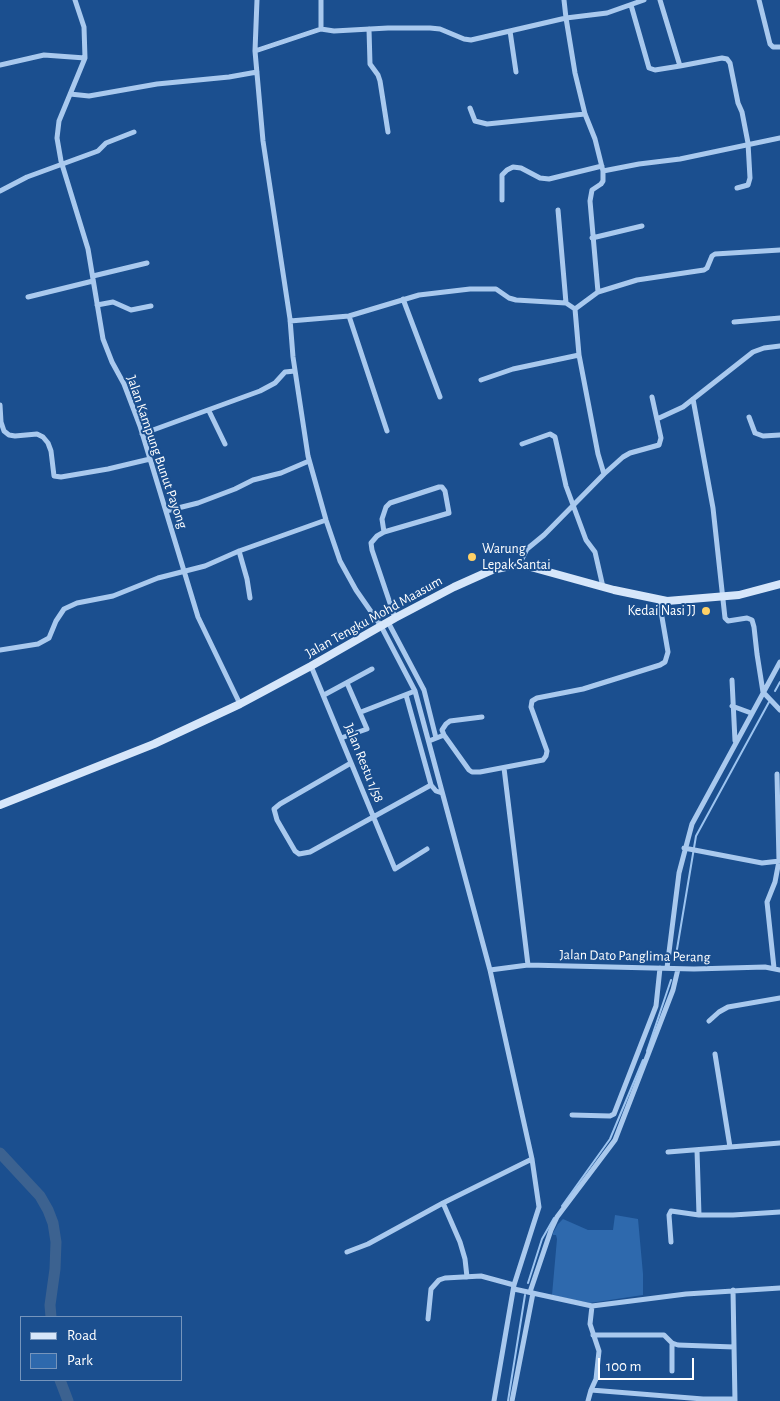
<!DOCTYPE html>
<html>
<head>
<meta charset="utf-8">
<style>
	body { margin:0 }
	#map { position:relative; width:780px; height:1401px; overflow:hidden; background:#1b4f8f; font-family:"Alegreya Sans",sans-serif }
	canvas { display:block }
	.legend { position:absolute; left:20px; top:1316px; width:162px; height:65px; box-sizing:border-box; background:#1b4f8f; border:1px solid #7695bc; margin:0; padding:6px 9px; list-style:none; font-size:15px; color:#fff }
	.legend li { display:flex; align-items:center; gap:10px; height:25px }
	.legend b { width:25px; border:1px solid #7695bc }
	.scale { position:absolute; left:598px; top:1358px; width:96px; height:22px; box-sizing:border-box; border:2px solid #fff; border-top:0; padding-left:6px; font-size:15px; line-height:18px; white-space:nowrap; color:#fff; -webkit-text-stroke:4px #1b4f8f; paint-order:stroke }
</style>
</head>
<body>
<div id="map">
<canvas width="780" height="1401"></canvas>
<ul class="legend">
<li><b style="height:6px;background:#d6e6fa"></b>Road</li>
<li><b style="height:14px;background:#2e69ad"></b>Park</li>
</ul>
<div class="scale">100 m</div>
</div>
<script>
const g = document.querySelector('canvas').getContext('2d');
g.lineJoin = 'round';
function paint(path, color) {
  g.fillStyle = color;
  g.fill(path, 'evenodd');
}
function toPath(rows) {
  const path = new Path2D();
  for (const r of rows) {
    path.moveTo(r[0], r[1]);
    for (let i = 2; i < r.length; i += 2) path.lineTo(r[i], r[i + 1]);
  }
  return path;
}
function trace(path, color, width, dash) {
  g.strokeStyle = color;
  g.lineWidth = width;
  g.lineCap = dash ? 'butt' : 'round';
  g.setLineDash(dash || []);
  g.stroke(path);
}
function label(font, color, halo, rows, align = 'center') {
  g.font = font + ' "Alegreya Sans",sans-serif';
  g.lineWidth = 4;
  g.setLineDash([]);
  g.textBaseline = 'middle';
  g.strokeStyle = halo;
  g.fillStyle = color;
  for (const [text, x, y, turn = 0] of rows) {
    g.save();
    g.translate(x, y);
    g.rotate((+turn || 0) * Math.PI / 180);
    g.textAlign = isNaN(turn) ? turn : align;
    if (halo) g.strokeText(text, 0, 0);
    g.fillText(text, 0, 0);
    g.restore();
  }
}
paint(toPath([
	[615,1215,638,1219,643,1274,643,1295,590,1303,552,1295,557,1239,556,1235,553,1235,553,1233,558,1224,563,1219,588,1230,613,1230]
]), '#2e69ad');
trace(toPath([
	[775,691,780,682],
	[676,955,696,836,769,702],
	[647,1051,671,980],
	[562,1206,610,1139,643,1060],
	[528,1283,542,1239,554,1218],
	[508,1401,525,1295]
]), '#9cc4f0', 2);
trace(toPath([
	[0,1153,40,1196,48,1210,53,1223,56,1242,55,1269,50,1305,51,1317],
	[60,1380,68,1401]
]), '#3c6290', 11);
trace(toPath([
	[75,0,84,27,85,58,59,121,57,138,61,161,88,249,103,339,112,362,124,384,140,426,198,617,240,704],
	[257,0,255,51,263,141,290,319,293,357,308,456,326,520,340,561,356,590,381,626,415,691,490,970,532,1159,539,1207,514,1285,494,1401],
	[564,0,566,18,607,13,644,0],
	[660,0,680,66,722,58,727,59,730,63,738,103,742,112,748,143,750,178,748,185,737,188],
	[759,0,770,44,773,47,780,47],
	[631,5,649,68,655,70,680,66],
	[321,29,321,0],
	[369,29,370,64,378,75,380,81,388,132],
	[510,31,516,72],
	[255,51,321,29,334,31,388,28,430,28,440,29,464,39,471,40,566,18,575,73,585,114,595,139,603,171,603,181,601,184,592,190,590,201,598,292,575,309,579,355,598,454,604,474],
	[0,65,44,55,85,58],
	[70,94,89,96,157,84,229,77,257,72],
	[470,108,475,121,487,124,585,114],
	[603,171,639,164,680,159,780,138],
	[0,191,27,177,98,151,106,143,134,132],
	[502,200,502,175,507,170,513,167,521,168,540,178,549,179,602,166],
	[558,210,566,303],
	[592,238,642,226],
	[93,276,147,263],
	[598,292,637,280,704,270,707,268,712,256,715,254,780,250],
	[28,297,93,281],
	[403,299,440,397],
	[97,305,113,302,131,310,151,306],
	[349,316,387,431],
	[290,321,349,316,419,295,470,289,496,289,509,298,516,300,566,303,575,309],
	[734,322,780,318],
	[481,380,513,369,579,355],
	[693,399,713,508,725,618,728,621,747,618,752,620,754,627,757,654,763,692,780,710],
	[0,405,1,422,4,431,9,435,15,436,37,434,43,437,48,443,51,451,54,476,61,477,108,469,150,459],
	[209,411,225,444],
	[749,417,755,433,763,436,780,435],
	[657,419,683,407,753,352,764,348,780,346],
	[142,434,260,391,275,383,285,372,295,371],
	[522,444,550,434,555,437,566,486,586,540,595,552,603,587],
	[166,511,198,503,235,489,253,480,281,473,309,461],
	[384,532,382,519,386,507,390,503,439,487,442,487,445,491,449,513,384,532,377,536,371,543,372,550,395,618],
	[239,551,247,579,250,598],
	[519,565,527,549,544,535,604,474,623,457,630,453,659,445,661,438,652,397],
	[388,622,424,690,436,738],
	[0,650,38,644,49,638,56,621,64,609,77,603,113,596,158,578,205,566,239,551,326,520],
	[311,666,395,869,427,849],
	[732,680,735,741],
	[324,695,372,669],
	[406,695,431,785,436,791,442,793],
	[732,706,751,713],
	[361,712,415,691],
	[444,735,442,730,446,724,450,721,482,717],
	[341,738,367,729,347,683],
	[429,741,444,735,469,770,472,772,480,772,543,760,546,756,547,751,531,707,532,701,537,698,583,689,660,665,665,662,668,652,659,600],
	[351,763,280,804,274,809,277,820,295,851,299,854,310,852,431,785],
	[504,768,528,965],
	[684,848,762,863,780,861],
	[667,968,679,873,692,824,780,662],
	[774,968,767,902,775,882,779,861,777,774],
	[490,970,528,965,694,969,765,967,780,970],
	[709,1021,719,1012,728,1007,780,998],
	[715,1054,730,1147],
	[572,1115,610,1116,614,1114,656,1006,660,968],
	[697,1150,699,1215],
	[668,1152,780,1143],
	[443,1203,460,1242,465,1259,467,1277],
	[671,1242,669,1215,671,1211,699,1215,733,1215,780,1212],
	[347,1252,368,1244,443,1203,532,1159],
	[514,1289,592,1306],
	[733,1290,735,1401],
	[530,1292,551,1230,557,1217,615,1140,673,990,678,969],
	[428,1319,431,1289,439,1280,445,1278,481,1276,514,1285],
	[593,1335,664,1335,672,1343,678,1345,734,1347],
	[672,1371,672,1343],
	[591,1390,703,1399,735,1399],
	[512,1401,533,1293],
	[588,1401,591,1390,596,1379,599,1351,590,1324,592,1306,686,1294,780,1288]
]), '#a9c9ee', 5);
trace(toPath([
	[0,805,154,744,240,704,311,666,395,618,454,587,492,570,510,566,527,566,614,590,667,601,739,595,780,584]
]), '#d6e6fa', 8);
for (const [x, y, r, color] of [
	[472,557,5,"#ffd166"],
	[706,611,5,"#ffd166"]
]) {
  const dot = new Path2D();
  dot.arc(x, y, r, 0, 2 * Math.PI);
  g.fillStyle = color;
  g.fill(dot);
  trace(dot, '#1b4f8f', 2);
}
label('14px', '#fff', '#1b4f8f', [
	["Jalan Kampung Bunut Payong",157,452,71],
	["Jalan Tengku Mohd Maasum",374,617,-29],
	["Jalan Restu 1/58",364,763,68],
	["Jalan Dato Panglima Perang",635,956,1]
]);
label('14px', '#fff', '#1b4f8f', [
	["Warung",482,549],
	["Lepak Santai",482,565],
	["Kedai Nasi JJ",696,611,"right"]
], 'left');
</script>
</body>
</html>
